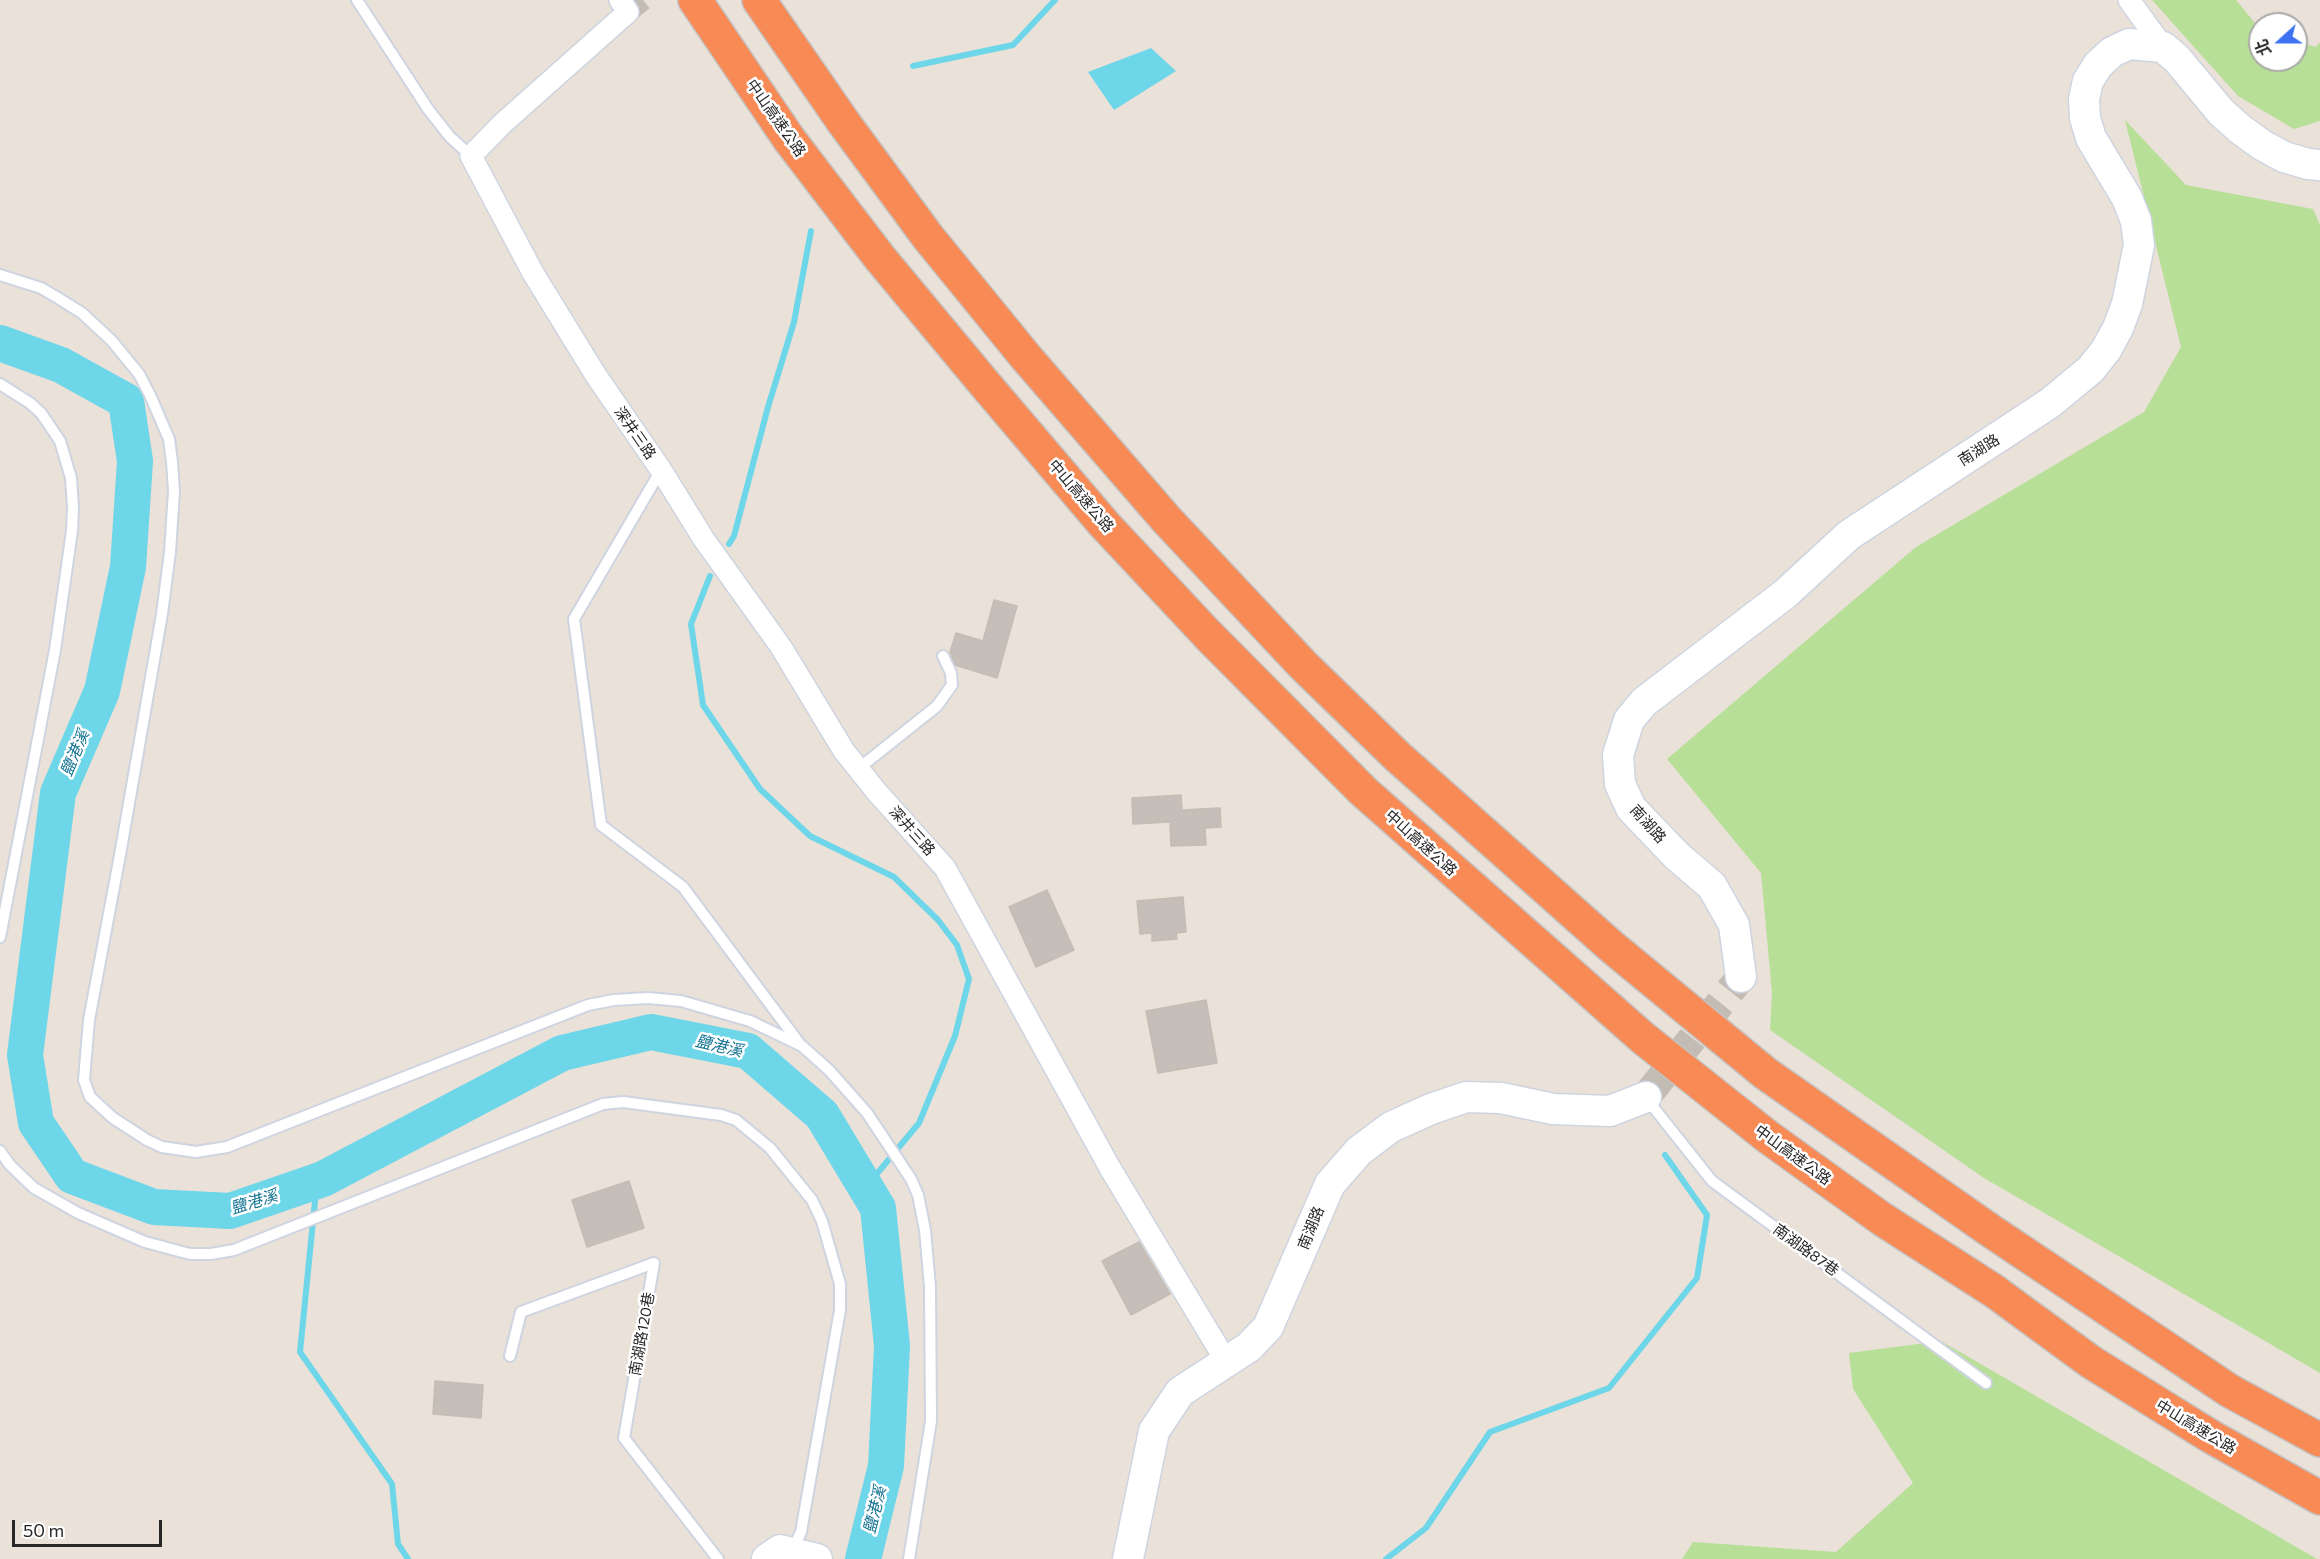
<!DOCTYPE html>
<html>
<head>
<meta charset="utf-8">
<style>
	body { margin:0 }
	#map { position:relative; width:2320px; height:1559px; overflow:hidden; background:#eae1d9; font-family:Commissioner,"Noto Sans TC",sans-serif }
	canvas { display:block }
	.north { position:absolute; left:2248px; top:12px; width:60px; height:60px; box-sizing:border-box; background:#fff; border:2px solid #a9a9a9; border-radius:50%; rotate:249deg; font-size:16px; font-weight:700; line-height:24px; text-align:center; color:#272727 }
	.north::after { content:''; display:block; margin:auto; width:21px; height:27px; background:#3d73f3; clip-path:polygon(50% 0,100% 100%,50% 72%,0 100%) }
	.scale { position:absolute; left:12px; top:1520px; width:150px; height:27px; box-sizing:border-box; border:3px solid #272727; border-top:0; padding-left:8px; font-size:18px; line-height:21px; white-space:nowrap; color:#272727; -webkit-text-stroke:4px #fff; paint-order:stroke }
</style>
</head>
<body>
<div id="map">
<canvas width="2320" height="1559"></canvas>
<div class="north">北</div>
<div class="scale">50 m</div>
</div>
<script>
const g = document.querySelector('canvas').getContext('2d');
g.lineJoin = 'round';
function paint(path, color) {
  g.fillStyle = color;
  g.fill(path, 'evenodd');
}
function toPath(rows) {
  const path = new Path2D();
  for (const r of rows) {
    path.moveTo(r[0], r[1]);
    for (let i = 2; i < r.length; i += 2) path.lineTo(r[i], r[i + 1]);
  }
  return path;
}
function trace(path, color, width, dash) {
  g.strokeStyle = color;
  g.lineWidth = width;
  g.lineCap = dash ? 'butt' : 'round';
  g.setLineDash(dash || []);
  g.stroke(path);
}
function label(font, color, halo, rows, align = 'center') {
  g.font = font + ' Commissioner,"Noto Sans TC",sans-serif';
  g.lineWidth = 5;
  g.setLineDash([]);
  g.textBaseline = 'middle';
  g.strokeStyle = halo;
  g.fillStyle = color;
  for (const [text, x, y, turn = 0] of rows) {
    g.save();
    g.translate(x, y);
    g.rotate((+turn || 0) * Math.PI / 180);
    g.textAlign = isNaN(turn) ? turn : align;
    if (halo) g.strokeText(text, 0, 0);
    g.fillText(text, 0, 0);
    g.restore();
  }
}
paint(toPath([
	[2152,0,2236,0,2255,23,2260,25,2260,60,2296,60,2296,40,2315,47,2320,43,2320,121,2294,129,2238,96],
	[2125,120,2186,185,2313,209,2320,225,2320,1373,1984,1178,1770,1030,1772,993,1761,873,1667,759,1916,547,2144,412,2181,347],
	[1941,1341,2317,1559,1682,1559,1693,1542,1836,1552,1913,1483,1853,1389,1849,1353]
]), '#b7df97');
paint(toPath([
	[1151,48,1176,71,1114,110,1088,72]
]), '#6ed6e9');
trace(toPath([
	[913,66,1013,45,1055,0],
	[729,544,734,536,768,407,794,322,811,231],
	[710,576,691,624,703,705,760,789,810,836,894,877,938,920,957,945,969,979,955,1036,919,1123,866,1187],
	[317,1181,300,1352,392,1484,398,1544,408,1559],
	[1386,1559,1426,1528,1490,1432,1609,1388,1697,1278,1707,1215,1665,1155]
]), '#6ed6e9', 6);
trace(toPath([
	[0,343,61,365,126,401,135,461,128,567,102,691,58,793,25,1055,36,1123,72,1176,154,1207,230,1211,323,1179,562,1053,651,1032,748,1051,822,1115,878,1208,892,1346,886,1466,863,1559]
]), '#6ed6e9', 36);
const building = toPath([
	[994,600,1017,606,997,678,955,665,950,652,956,633,983,641,994,600],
	[1181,795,1182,810,1220,808,1221,827,1205,828,1206,845,1171,846,1170,822,1133,824,1132,798,1181,795],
	[1047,890,1074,950,1036,967,1009,907,1047,890],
	[1183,897,1186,932,1176,933,1177,939,1152,941,1152,933,1140,934,1137,901,1183,897],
	[1206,1000,1217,1063,1158,1073,1146,1011,1206,1000],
	[629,1181,644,1228,587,1247,572,1200,629,1181],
	[1139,1242,1170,1294,1131,1315,1102,1261,1139,1242],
	[435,1381,483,1385,481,1418,433,1414,435,1381]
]);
paint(building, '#c5beb9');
trace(building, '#c5bcb3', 1.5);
trace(toPath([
	[628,12,643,0]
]), '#c3bcb5', 21, [21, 10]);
trace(toPath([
	[1646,1097,1741,977]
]), '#c3bcb5', 30, [30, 15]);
const lane = toPath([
	[357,0,428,109,450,137,471,156],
	[0,275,41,288,58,298,82,313,112,341,139,374,150,395,169,439,172,462,174,491,170,552,162,614,120,855,89,1020,84,1080,90,1097,113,1118,147,1140,162,1147,196,1152,227,1147,588,1005,614,1000,648,998,681,1001,750,1021,802,1046,829,1070,867,1113,911,1179,918,1195,925,1230,930,1287,931,1421,909,1559],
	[0,384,30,403,41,413,60,441,71,478,73,507,72,531,55,650,0,937],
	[661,470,574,619,601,825,683,887,799,1043],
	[858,769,937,706,952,685,951,673,943,656],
	[1646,1098,1712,1181,1986,1383],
	[0,1151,10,1165,34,1188,78,1213,145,1242,190,1254,211,1254,234,1250,603,1104,623,1102,721,1115,736,1120,770,1148,812,1200,822,1221,840,1284,840,1310,801,1532,792,1551],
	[510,1356,521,1312,654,1263,624,1438,718,1559]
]);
const street = toPath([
	[620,0,628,12,502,124,471,156,533,273,595,374,661,470,703,538,781,647,844,751,876,791,945,868,1110,1168,1226,1361],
	[2129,0,2163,47]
]);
const secondary = toPath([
	[1741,977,1734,925,1712,886,1677,856,1631,808,1620,784,1618,755,1629,720,1644,702,1785,594,1849,535,2050,403,2091,369,2106,350,2118,328,2127,304,2139,245,2136,221,2127,198,2091,138,2085,118,2084,99,2088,81,2098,65,2112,52,2129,44,2163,47,2177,59,2221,112,2240,129,2262,145,2284,157,2308,164,2320,165],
	[767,1559,780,1550,817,1559],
	[1128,1559,1154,1431,1180,1392,1249,1347,1268,1327,1330,1184,1359,1151,1391,1127,1431,1109,1466,1097,1501,1098,1553,1109,1610,1111,1646,1097]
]);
const highway = toPath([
	[695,0,789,139,880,258,984,383,1104,524,1208,635,1363,791,1643,1038,1768,1137,1882,1219,1994,1291,2091,1362,2210,1436,2320,1498],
	[759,0,844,123,928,237,1025,356,1166,519,1303,665,1398,757,1612,947,1765,1073,1991,1231,2230,1391,2320,1440]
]);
trace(lane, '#ced4e0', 14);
trace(street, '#ced4e0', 24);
trace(secondary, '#ced4e0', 33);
trace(highway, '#c3c3c3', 36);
trace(lane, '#fff', 10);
trace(street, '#fff', 21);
trace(secondary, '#fff', 30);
trace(highway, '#f88a56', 33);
label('15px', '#272727', '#fff', [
	["中山高速公路",776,118,55],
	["深井三路",635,433,55],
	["南湖路",1979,450,-32],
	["中山高速公路",1081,496,49],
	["南湖路",1648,824,48],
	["深井三路",912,831,48],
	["中山高速公路",1421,843,42],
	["中山高速公路",1793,1155,36],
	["南湖路",1311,1228,-68],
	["南湖路87巷",1806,1250,36],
	["南湖路120巷",642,1334,-80],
	["中山高速公路",2196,1427,31]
]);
label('italic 16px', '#127391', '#fff', [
	["鹽港溪",75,753,-67],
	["鹽港溪",719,1046,13],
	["鹽港溪",254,1202,-17],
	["鹽港溪",875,1510,-76]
]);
</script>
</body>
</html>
